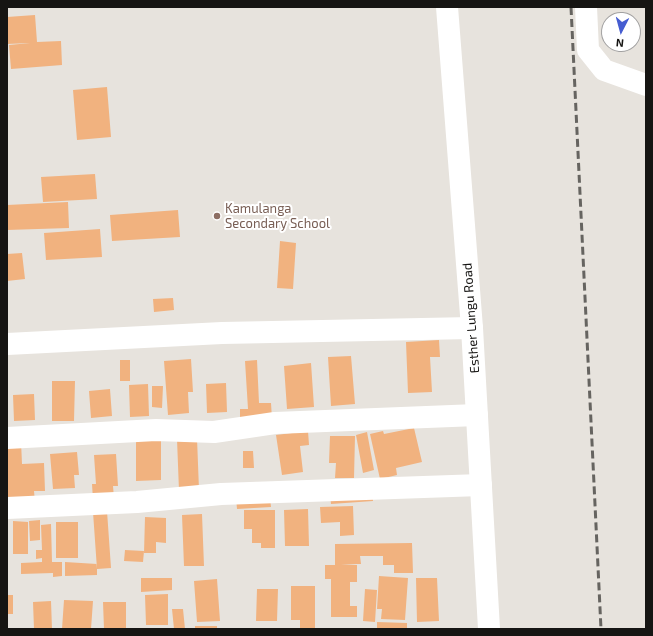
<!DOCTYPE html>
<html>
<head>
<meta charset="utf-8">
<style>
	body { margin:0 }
	#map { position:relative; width:653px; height:636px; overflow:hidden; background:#e7e3dd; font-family:"Exo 2",sans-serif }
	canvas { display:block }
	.frame { position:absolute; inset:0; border:8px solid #161513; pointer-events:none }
	.north { position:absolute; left:601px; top:12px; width:40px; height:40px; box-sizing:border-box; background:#fff; border:1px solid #a2a1a1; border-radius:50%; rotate:186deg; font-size:11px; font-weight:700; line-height:16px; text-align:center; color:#161513 }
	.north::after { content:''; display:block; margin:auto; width:14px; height:18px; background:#465dd1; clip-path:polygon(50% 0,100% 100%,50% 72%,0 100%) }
</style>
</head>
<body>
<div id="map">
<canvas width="653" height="636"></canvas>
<div class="frame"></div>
<div class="north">N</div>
</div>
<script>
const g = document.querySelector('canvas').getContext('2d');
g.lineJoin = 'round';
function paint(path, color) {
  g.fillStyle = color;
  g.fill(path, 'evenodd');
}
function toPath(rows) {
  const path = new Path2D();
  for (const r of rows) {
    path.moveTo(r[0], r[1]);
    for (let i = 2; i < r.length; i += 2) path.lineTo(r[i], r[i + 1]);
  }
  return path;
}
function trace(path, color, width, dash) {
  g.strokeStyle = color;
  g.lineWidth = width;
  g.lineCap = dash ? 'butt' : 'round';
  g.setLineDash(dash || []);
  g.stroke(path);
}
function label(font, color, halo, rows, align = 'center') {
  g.font = font + ' "Exo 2",sans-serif';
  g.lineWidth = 4;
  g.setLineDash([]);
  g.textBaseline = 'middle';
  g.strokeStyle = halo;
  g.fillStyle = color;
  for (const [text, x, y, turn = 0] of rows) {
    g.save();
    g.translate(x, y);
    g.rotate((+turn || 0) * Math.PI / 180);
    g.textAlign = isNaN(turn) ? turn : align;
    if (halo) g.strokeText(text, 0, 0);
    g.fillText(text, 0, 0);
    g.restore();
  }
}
paint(toPath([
	[35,15,37,42,61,41,62,65,11,69,9,45,30,43,7,44,7,17],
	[107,87,111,137,77,140,73,90],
	[95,174,97,199,43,202,41,177],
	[68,202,69,228,7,230,7,205],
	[178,210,180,237,112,241,110,215],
	[100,229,102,257,46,260,44,233],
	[280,241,296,243,293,289,277,288],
	[22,253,25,279,7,281,7,254],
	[173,298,174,310,154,312,153,299],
	[439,340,440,357,430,357,432,392,408,393,406,342],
	[351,356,355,404,331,406,328,357],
	[191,359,193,392,188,392,189,413,168,415,164,361],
	[120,360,130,360,130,381,120,381],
	[257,360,259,403,271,403,272,419,240,423,240,409,248,409,245,361],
	[311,363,314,407,287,409,284,366],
	[52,381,75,381,74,421,52,421],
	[226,383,227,412,207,413,206,384],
	[148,384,149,416,130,417,129,385],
	[152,386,163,386,162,408,152,407],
	[110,389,112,416,91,418,89,391],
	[34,394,35,420,14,421,13,395],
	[414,428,422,462,396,468,397,475,380,479,370,434,383,431,384,434],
	[308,431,309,445,300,446,303,472,282,475,276,435],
	[367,432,374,470,363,473,356,435],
	[330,436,355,436,354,478,335,478,336,463,329,463],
	[197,438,199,490,179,491,177,439],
	[136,439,161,439,161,480,136,481],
	[7,441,21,441,22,464,44,463,45,491,34,491,35,502,7,503],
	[243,451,253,451,254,468,243,468],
	[77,452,79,475,74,475,75,488,53,489,50,454],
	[116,454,118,486,113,486,114,498,93,500,92,484,96,484,94,455],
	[372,492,373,501,331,504,330,495],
	[270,497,271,507,237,509,236,498],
	[353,506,354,535,340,536,340,522,321,523,320,507],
	[308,509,309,546,285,546,284,510],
	[244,510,275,510,275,548,261,548,261,543,252,543,252,529,244,529],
	[107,511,111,568,97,569,93,512],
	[202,514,204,566,184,566,182,515],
	[145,517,166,518,166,543,156,542,156,553,144,553],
	[40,520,40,540,30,541,29,521],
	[13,521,28,522,28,554,13,554],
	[56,522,78,522,78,558,56,558],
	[51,524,52,562,62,562,62,576,53,577,53,573,21,574,21,563,42,562,42,558,36,559,36,550,42,550,41,525],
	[412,543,413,573,394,573,394,565,383,565,383,556,360,556,361,564,341,564,357,565,357,582,350,582,350,606,357,606,357,617,331,617,331,579,325,579,325,565,335,565,335,544],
	[125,550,144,551,143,562,124,561],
	[65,562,97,564,97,575,65,576],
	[379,576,408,578,405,620,381,619,382,609,377,609],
	[141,578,172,578,172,590,141,592],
	[416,578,437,578,439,621,417,622],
	[217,579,220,621,197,622,194,581],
	[291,586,315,586,315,629,300,629,300,620,291,620],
	[257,589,278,589,277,621,256,621],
	[365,589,377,590,375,622,363,621],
	[168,594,168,625,146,625,145,595],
	[7,595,13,595,13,614,7,614],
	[64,600,93,601,91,629,62,629],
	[51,601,52,629,34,629,33,602],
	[103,602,126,602,126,628,104,629],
	[172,609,183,609,185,629,174,629],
	[377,622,407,623,407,629,377,629],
	[195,626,217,626,217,629,195,629]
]), '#f1b27f');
trace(toPath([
	[586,7,588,50,604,70,646,85],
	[7,344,222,333,472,328],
	[7,438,156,430,214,432,275,423,477,415],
	[7,508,137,502,221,494,481,485]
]), '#fff', 22);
trace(toPath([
	[447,7,472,328,489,629]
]), '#fff', 22);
trace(toPath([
	[571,7,601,629]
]), '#666460', 3, [8, 4]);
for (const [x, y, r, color] of [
	[217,216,4,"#8d6e63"]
]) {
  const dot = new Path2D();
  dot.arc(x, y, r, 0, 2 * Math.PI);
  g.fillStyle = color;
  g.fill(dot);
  trace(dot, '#fff', 1.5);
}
label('13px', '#785e54', '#fff', [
	["Kamulanga",225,209],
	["Secondary School",225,224]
], 'left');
label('13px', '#161513', '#fff', [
	["Esther Lungu Road",471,318,-94]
]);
</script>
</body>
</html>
